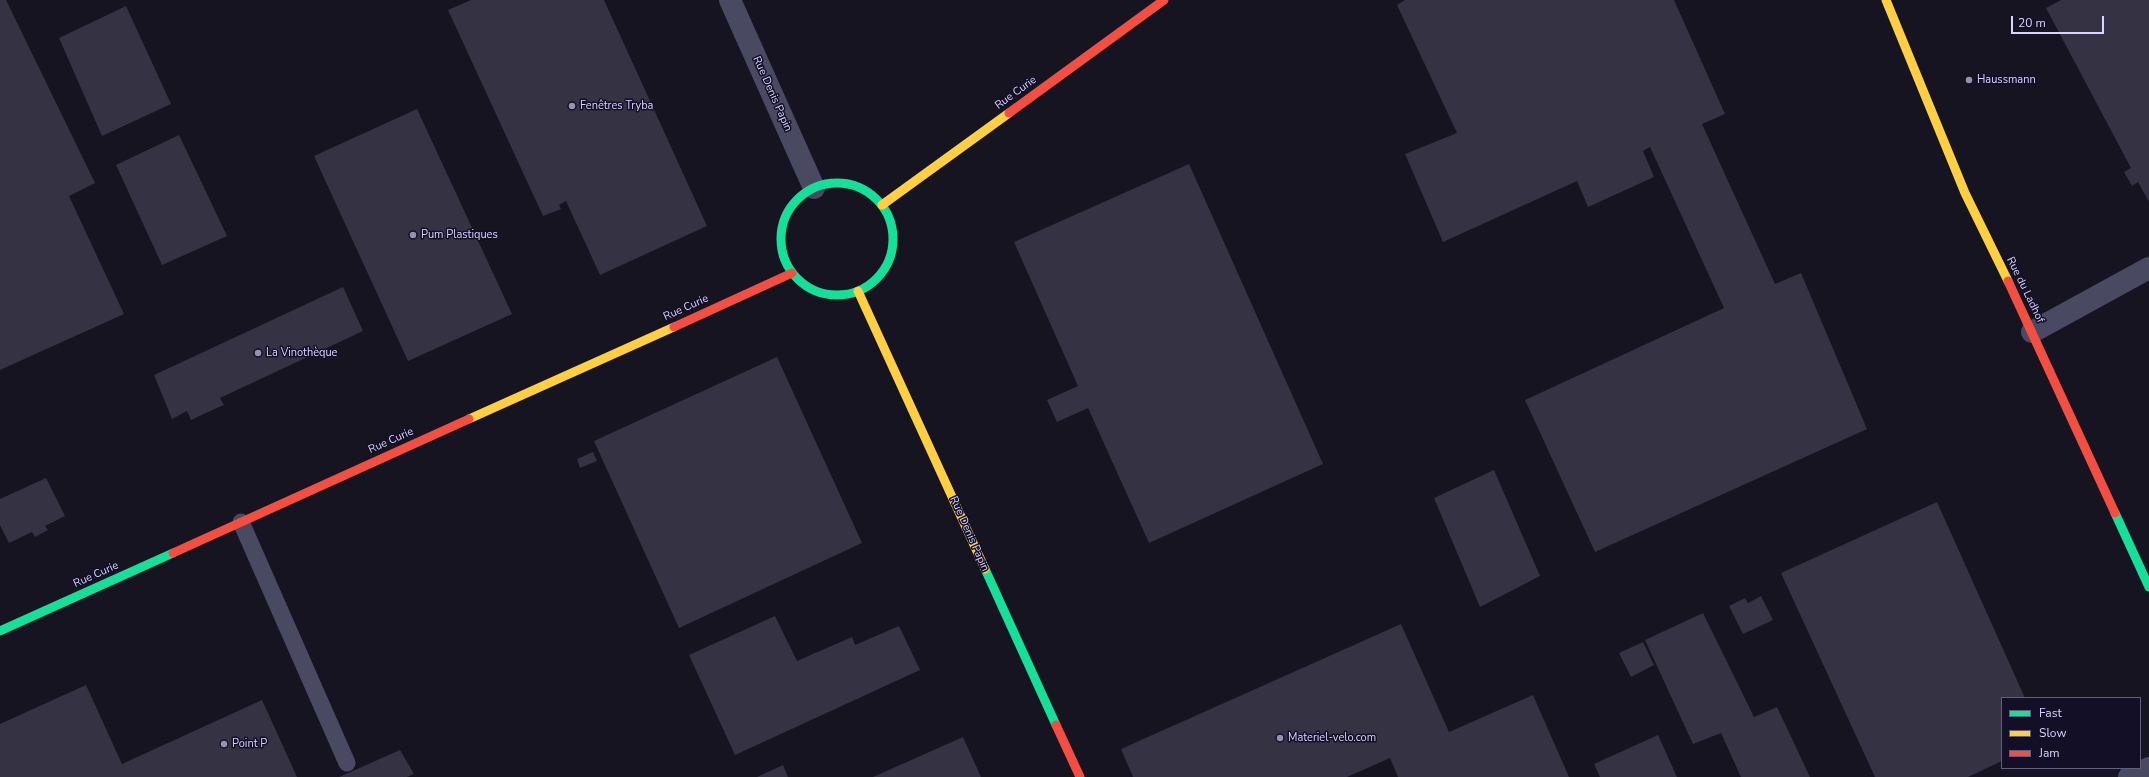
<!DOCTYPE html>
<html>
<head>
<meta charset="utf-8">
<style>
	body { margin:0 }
	#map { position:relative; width:2149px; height:777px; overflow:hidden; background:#161421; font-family:"Nunito Sans",sans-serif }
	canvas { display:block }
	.legend { position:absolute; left:2001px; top:697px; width:140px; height:72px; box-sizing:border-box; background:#130f26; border:1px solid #625e7d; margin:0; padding:5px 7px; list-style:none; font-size:12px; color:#d9d4ff }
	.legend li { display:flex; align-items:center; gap:8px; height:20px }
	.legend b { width:20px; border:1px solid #625e7d }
	.scale { position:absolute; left:2011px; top:16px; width:93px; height:18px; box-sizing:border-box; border:2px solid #d9d4ff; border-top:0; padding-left:5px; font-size:12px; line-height:14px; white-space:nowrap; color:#d9d4ff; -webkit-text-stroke:3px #130f26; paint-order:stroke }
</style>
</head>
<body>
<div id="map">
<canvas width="2149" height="777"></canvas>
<ul class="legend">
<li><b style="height:5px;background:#16e098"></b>Fast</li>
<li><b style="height:5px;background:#ffcf43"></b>Slow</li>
<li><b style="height:5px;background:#f24e42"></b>Jam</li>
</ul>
<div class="scale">20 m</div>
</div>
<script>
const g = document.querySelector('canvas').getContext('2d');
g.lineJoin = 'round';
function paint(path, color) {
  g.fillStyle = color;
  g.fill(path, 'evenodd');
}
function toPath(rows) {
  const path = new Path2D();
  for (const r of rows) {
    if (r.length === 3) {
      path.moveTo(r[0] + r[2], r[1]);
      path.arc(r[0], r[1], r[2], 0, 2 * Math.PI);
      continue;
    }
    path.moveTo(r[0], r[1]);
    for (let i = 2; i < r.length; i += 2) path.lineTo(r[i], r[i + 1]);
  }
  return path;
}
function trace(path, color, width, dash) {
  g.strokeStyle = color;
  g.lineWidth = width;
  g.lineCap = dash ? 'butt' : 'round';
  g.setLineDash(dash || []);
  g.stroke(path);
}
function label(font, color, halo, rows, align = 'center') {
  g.font = font + ' "Nunito Sans",sans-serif';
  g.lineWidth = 3;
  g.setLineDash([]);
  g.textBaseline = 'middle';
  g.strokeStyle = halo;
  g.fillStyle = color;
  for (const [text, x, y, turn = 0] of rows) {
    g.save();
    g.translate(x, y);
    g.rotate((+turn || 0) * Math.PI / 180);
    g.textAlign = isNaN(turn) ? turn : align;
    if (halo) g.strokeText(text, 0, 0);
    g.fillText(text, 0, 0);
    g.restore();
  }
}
paint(toPath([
	[0,0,6,0,95,183,69,196,124,314,0,370],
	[471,0,604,0,707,226,600,275,566,201,559,205,561,209,543,216,448,10],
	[1405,0,1674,0,1725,114,1702,124,1775,284,1801,273,1867,429,1595,552,1525,400,1724,308,1650,147,1643,151,1654,177,1588,207,1577,181,1443,242,1405,154,1457,133,1397,5],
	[2061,0,2149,0,2149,202,2138,182,2132,186,2124,172,2131,168,2046,8],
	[126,6,171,104,102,136,59,38],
	[417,109,512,314,408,361,314,156],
	[179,135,227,236,162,265,116,165],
	[1189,164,1323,464,1149,543,1088,408,1057,422,1047,400,1078,386,1014,242],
	[343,287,363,331,220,398,224,405,208,412,191,420,187,411,172,419,154,375],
	[777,357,862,543,679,628,594,441],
	[593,452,597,461,580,468,577,459],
	[1494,470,1540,576,1480,607,1434,498],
	[46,478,65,516,45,526,48,530,35,537,32,532,9,543,0,525,0,499],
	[1937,502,2025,698,2002,698,2002,761,1968,777,1875,777,1781,573],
	[1761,596,1773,620,1743,634,1729,606,1745,598,1748,603],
	[1703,613,1754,717,1777,707,1810,777,1741,777,1721,733,1693,744,1645,640],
	[775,616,797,661,852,637,855,645,899,626,920,670,735,755,689,655],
	[1401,624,1449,732,1533,695,1569,777,1398,777,1390,758,1347,777,1133,777,1121,749],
	[1643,642,1654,665,1631,677,1619,653],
	[86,685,122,764,262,700,297,777,0,777,0,724],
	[1658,735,1677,777,1600,777,1594,764],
	[963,737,981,777,873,777],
	[400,750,414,774,407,777,339,777],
	[783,765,788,777,757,777]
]), '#343243');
trace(toPath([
	[241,522,347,763]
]), '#4a4962', 17);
trace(toPath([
	[730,0,814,188],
	[2032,332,2149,268],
	[2129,777,2149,768]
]), '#4a4962', 22);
trace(toPath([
	[837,239,56],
	[2115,513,2149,587],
	[985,569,1056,725],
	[0,631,173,553]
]), '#16e098', 9);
trace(toPath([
	[1886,0,1965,193,2008,281],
	[882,205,1009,113],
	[858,291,985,569],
	[469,419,674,327]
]), '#ffcf43', 9);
trace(toPath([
	[1009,113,1164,0],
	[2008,281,2115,513],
	[674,327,792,273],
	[173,553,469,419],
	[1056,725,1080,777]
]), '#f24e42', 9);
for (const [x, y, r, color] of [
	[1969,80,4,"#9591b1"],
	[572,106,4,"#9591b1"],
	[413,235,4,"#9591b1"],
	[258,353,4,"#9591b1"],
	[1280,738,4,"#9591b1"],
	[224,744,4,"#9591b1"]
]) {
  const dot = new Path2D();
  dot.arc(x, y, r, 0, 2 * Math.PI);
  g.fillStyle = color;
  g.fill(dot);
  trace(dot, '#130f26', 1.5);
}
label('11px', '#d9d4ff', '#130f26', [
	["Haussmann",1977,80],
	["Fenêtres Tryba",580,106],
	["Pum Plastiques",421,235],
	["La Vinothèque",266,353],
	["Materiel-velo.com",1288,738],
	["Point P",232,744]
], 'left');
label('11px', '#d9d4ff', '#130f26', [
	["Rue Curie",1016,93,-36],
	["Rue Denis Papin",772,94,66],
	["Rue du Ladhof",2025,290,64],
	["Rue Curie",686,308,-24],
	["Rue Curie",391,441,-24],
	["Rue Denis Papin",969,534,66],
	["Rue Curie",96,575,-24]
]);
</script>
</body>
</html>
